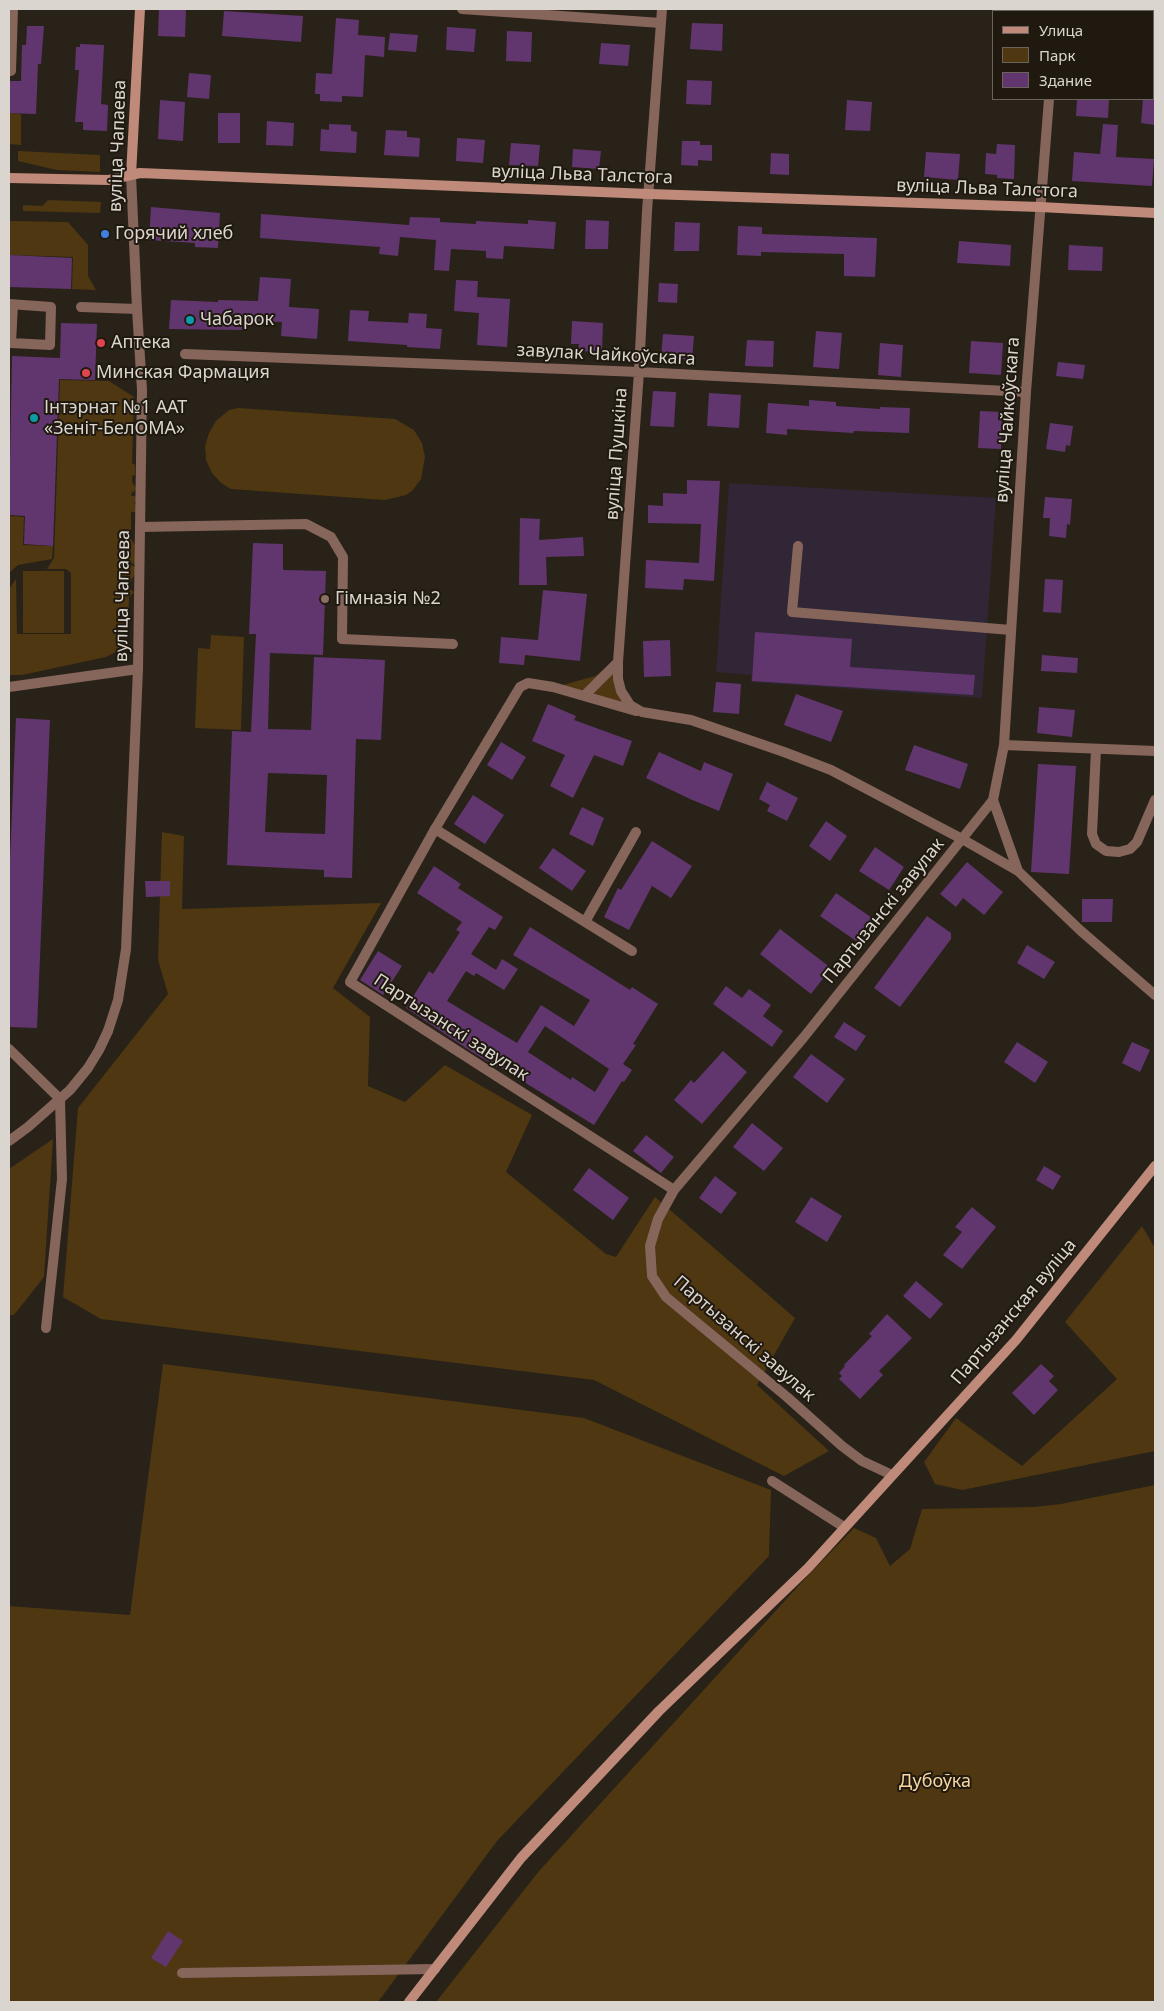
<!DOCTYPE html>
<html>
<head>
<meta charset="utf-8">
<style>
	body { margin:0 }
	#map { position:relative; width:1164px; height:2011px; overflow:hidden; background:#292218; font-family:"Noto Sans",sans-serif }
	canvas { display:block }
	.frame { position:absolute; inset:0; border:10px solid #dad5cf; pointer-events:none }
	.legend { position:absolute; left:992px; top:10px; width:162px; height:90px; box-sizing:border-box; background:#1f190f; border:1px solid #6a645c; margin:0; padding:6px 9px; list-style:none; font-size:15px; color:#dad5cf }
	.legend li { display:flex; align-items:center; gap:10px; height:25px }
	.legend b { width:25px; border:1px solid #6a645c }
</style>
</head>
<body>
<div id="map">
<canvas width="1164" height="2011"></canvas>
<div class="frame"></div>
<ul class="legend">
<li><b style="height:6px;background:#bf8a79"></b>Улица</li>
<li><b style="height:14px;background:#4e3711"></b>Парк</li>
<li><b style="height:14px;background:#61366e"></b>Здание</li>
</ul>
</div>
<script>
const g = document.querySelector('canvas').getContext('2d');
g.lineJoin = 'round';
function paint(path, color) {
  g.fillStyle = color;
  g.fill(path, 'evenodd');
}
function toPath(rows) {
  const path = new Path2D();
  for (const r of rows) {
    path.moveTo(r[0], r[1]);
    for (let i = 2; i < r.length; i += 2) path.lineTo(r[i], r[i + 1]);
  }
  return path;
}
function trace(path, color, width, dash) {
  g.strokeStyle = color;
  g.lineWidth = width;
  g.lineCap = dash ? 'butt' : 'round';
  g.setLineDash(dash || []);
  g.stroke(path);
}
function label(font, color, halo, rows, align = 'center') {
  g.font = font + ' "Noto Sans",sans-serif';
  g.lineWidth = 4;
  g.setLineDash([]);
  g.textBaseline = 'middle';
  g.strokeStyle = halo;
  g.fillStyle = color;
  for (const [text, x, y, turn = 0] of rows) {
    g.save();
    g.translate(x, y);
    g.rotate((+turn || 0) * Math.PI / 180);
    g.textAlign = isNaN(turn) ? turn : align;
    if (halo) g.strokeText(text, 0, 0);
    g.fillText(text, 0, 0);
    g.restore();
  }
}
paint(toPath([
	[729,483,996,498,982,698,751,682,751,675,716,672]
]), '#302635');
paint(toPath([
	[9,113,21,114,21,145,9,144],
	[18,151,100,155,100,172,57,170,18,161],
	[48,200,101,202,100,213,23,211,23,205,42,206],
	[9,221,68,222,88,245,88,276,96,290,72,289,73,257,9,255],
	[60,380,109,381,134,397,132,463,135,465,135,475,132,476,132,482,136,488,135,491,132,492,131,496,135,496,139,498,134,503,137,506,136,512,131,512,131,539,136,546,136,565,130,562,130,564,136,568,136,573,130,582,129,589,134,592,129,597,128,635,122,649,106,657,22,675,9,675,9,589,16,579,17,634,71,634,71,573,66,569,47,569,54,558],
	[238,408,395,419,414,430,422,443,425,457,421,479,412,491,406,495,385,500,231,489,221,483,212,473,206,460,205,446,209,433,216,421,229,410],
	[9,516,24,517,23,545,53,546,52,559,18,565,9,573],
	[23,571,64,571,64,633,23,633],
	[211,635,244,637,241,730,195,728,198,648,210,649],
	[606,667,610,667,617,672,630,705,552,688,595,676,600,673],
	[162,832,184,836,182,909,381,903,333,988,370,1017,368,1086,405,1102,445,1065,532,1115,506,1172,606,1254,616,1257,655,1197,795,1318,757,1385,829,1451,784,1476,594,1380,101,1319,63,1297,78,1108,168,994,158,960],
	[53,1139,44,1277,14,1315,9,1315,9,1169],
	[1142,1226,1155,1248,1155,1451,962,1490,935,1484,924,1462,956,1418,1022,1466,1117,1379,1065,1322],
	[163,1364,584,1418,771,1490,769,1556,497,1841,378,2002,9,2002,9,1606,130,1615],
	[1155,1485,1155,2002,436,2002,539,1871,801,1583,854,1528,876,1538,890,1566,910,1549,922,1509,1034,1507,1061,1504]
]), '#4e3711');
paint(toPath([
	[159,9,186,9,185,37,158,36],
	[224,11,303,16,301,42,222,36],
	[336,18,359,20,358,35,385,37,384,57,365,55,363,97,342,96,342,102,320,101,320,94,315,94,316,73,332,74],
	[692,23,723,24,722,51,690,49],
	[27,26,44,26,41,64,38,64,36,114,9,113,9,81,21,81,22,45,26,45],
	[447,27,476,29,474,52,446,50],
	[507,31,532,32,531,62,506,61],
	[390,33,418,35,416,52,388,50],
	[601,43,630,45,628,66,599,64],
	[80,44,104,45,101,104,108,105,107,131,83,130,83,122,75,122,79,70,75,70,76,47,80,47],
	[189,73,211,75,209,99,187,97],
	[1153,75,1155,75,1155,125,1141,123,1143,99,1153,99],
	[687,80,712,81,711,105,686,104],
	[1077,99,1109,99,1108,118,1076,116],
	[160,100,185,102,183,141,158,139],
	[847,100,872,102,870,131,845,130],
	[218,113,240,113,240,143,218,143],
	[267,121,294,123,293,146,266,145],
	[329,124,351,125,351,131,357,132,356,153,320,151,321,129,329,130],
	[1103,124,1118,125,1116,157,1154,159,1152,186,1072,181,1074,152,1100,154],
	[386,130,407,131,407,137,420,138,419,157,384,155],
	[457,138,485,140,483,163,456,161],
	[682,141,700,141,700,145,712,145,712,161,698,160,698,166,681,165],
	[511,143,540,145,538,166,509,165],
	[997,144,1015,145,1014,179,997,178,997,175,985,174,986,153,996,154],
	[573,149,601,151,599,169,572,167],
	[926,152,960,154,958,180,924,177],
	[771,153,789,154,789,175,770,174],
	[151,207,220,213,218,248,195,247,195,243,149,240],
	[261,214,409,225,410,217,440,218,440,222,476,224,476,221,528,224,528,220,556,222,554,249,504,246,503,259,486,258,486,251,451,249,449,271,434,270,436,240,400,237,398,256,379,254,380,247,260,238],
	[586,220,609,221,608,249,585,249],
	[675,222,700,223,699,251,674,251],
	[738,226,762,227,762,234,877,238,875,277,844,276,844,254,761,252,761,256,737,255],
	[959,241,1011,245,1010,266,957,263],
	[1069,245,1103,247,1102,271,1068,270],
	[9,255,72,258,71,289,9,287],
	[260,277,291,279,289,307,319,309,317,339,281,336,282,322,242,321,242,330,169,329,171,300,218,302,218,300,258,301],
	[456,280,478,281,477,297,510,299,507,347,477,345,479,313,454,311],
	[659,283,678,284,677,303,658,302],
	[350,310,369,311,368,321,408,323,409,313,427,314,426,328,442,329,440,349,407,347,407,345,348,341],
	[572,321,603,323,602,352,578,351,579,344,571,344],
	[61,323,97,324,95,380,59,379,53,546,24,544,25,516,9,515,12,356,60,358],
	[816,331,842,333,839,369,813,367],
	[663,334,694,336,692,360,661,357],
	[747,340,774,341,773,367,745,366],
	[971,341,1003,343,1001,375,969,373],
	[880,343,903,345,901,377,878,375],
	[1058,362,1085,365,1083,379,1056,376],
	[653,391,676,392,674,427,650,426],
	[709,393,741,395,739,428,707,426],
	[809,400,836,402,836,406,880,409,880,407,910,408,909,433,854,431,853,433,787,429,787,435,766,433,768,403,809,406],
	[980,411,1002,412,1001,449,978,448],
	[1050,423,1073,426,1070,446,1066,445,1065,452,1046,449],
	[687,480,720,481,714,581,684,579,683,590,645,588,646,560,699,563,701,524,648,523,648,505,663,506,663,493,687,494],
	[1045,497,1072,499,1070,525,1067,524,1066,538,1049,536,1050,518,1043,518],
	[520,518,540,519,539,540,583,537,584,556,546,557,547,585,519,585],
	[253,543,283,544,283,570,326,571,323,655,270,653,268,729,311,730,314,657,385,660,381,740,356,739,352,878,324,877,324,870,227,865,232,731,251,732,256,634,249,634],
	[268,773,327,775,325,834,265,832],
	[1045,579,1063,580,1061,613,1043,612],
	[543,590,587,594,580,661,525,655,524,665,499,663,501,637,538,640],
	[755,632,852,639,850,667,975,675,973,695,752,681],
	[670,640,671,676,644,677,643,641],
	[1042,655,1078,658,1077,673,1041,671],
	[716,682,741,684,739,714,713,712],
	[796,694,843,711,831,742,784,725],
	[548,704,576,716,574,720,632,741,623,766,594,755,573,798,550,786,565,755,532,741],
	[1039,707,1075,710,1072,737,1037,733],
	[16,718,50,720,37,1028,9,1027,9,883],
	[501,742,526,757,512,780,487,765],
	[914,745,968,764,960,789,905,770],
	[659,752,701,771,704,762,733,774,719,811,690,799,646,778],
	[1038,764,1076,766,1069,874,1031,872],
	[767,782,798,798,787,821,767,811,770,805,759,799],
	[473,795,504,815,485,844,454,824],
	[582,807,604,818,593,846,569,834],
	[826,821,847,836,830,861,809,846],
	[652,841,692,866,671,898,652,886,629,930,604,917,618,888,621,890],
	[875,847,904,867,889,890,859,871],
	[553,848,586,871,572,891,539,868],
	[967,862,1003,892,984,915,963,898,956,907,940,894],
	[434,866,461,884,458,888,503,917,495,930,489,927,471,954,496,970,502,959,518,969,504,990,476,973,474,976,466,971,447,1001,517,1043,541,1005,574,1026,590,1000,513,955,530,927,630,990,632,987,658,1004,633,1044,636,1045,623,1064,632,1070,624,1082,622,1081,594,1125,498,1066,497,1067,472,1052,406,1008,429,971,433,974,460,932,456,930,462,922,417,893],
	[545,1026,609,1069,595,1092,572,1077,571,1080,528,1052],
	[145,881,170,881,170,896,146,897],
	[836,893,878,922,862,945,820,916],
	[1082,899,1113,899,1112,922,1082,922],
	[927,916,951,933,951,939,900,1007,874,988],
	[780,929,831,968,811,994,760,954],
	[1027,945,1055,962,1044,979,1017,963],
	[378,951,402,966,383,995,360,980],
	[726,986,742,998,749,989,771,1005,763,1016,783,1031,772,1047,713,1004],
	[844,1022,866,1036,856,1051,834,1037],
	[1017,1042,1048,1062,1035,1083,1004,1062],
	[1132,1042,1150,1050,1140,1072,1122,1063],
	[723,1051,747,1072,702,1124,674,1100,691,1080,694,1083],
	[811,1054,845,1079,827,1103,793,1077],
	[752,1123,783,1148,764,1171,733,1147],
	[646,1135,674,1157,661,1173,633,1151],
	[1044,1166,1061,1176,1053,1190,1036,1180],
	[589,1168,629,1198,613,1220,573,1190],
	[715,1176,737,1193,721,1214,699,1198],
	[811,1197,842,1216,827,1242,795,1222],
	[972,1207,996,1227,962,1269,943,1255,962,1232,955,1227],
	[916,1281,943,1304,930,1319,903,1296],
	[887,1314,912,1338,879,1371,883,1375,860,1399,839,1379,842,1376,839,1373,845,1366,844,1365,872,1336,869,1334],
	[1041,1364,1054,1376,1049,1381,1058,1390,1034,1415,1012,1393],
	[168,1931,183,1941,166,1967,151,1958]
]), '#61366e');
trace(toPath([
	[9,71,11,71,13,9],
	[9,304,51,307,50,345,11,343,13,305],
	[81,307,137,309],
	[140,527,306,524,331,537,343,557,342,639,453,644],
	[798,546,792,612,1011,630],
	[9,687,138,669],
	[1096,749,1092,834,1096,844,1106,851,1119,852,1130,849,1137,842,1155,800],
	[435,829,632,951],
	[585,922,636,832],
	[9,1049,60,1099,62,1179,46,1328],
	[182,1973,435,1969]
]), '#86655b', 10);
trace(toPath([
	[462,9,661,23],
	[662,9,647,211,639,372,618,662,618,679,621,691,630,705,642,712,691,720,784,752,831,770,962,839,1018,871,1081,931,1155,995],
	[1056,11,1056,9],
	[185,354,639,372,1026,392],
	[584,696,618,662],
	[636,711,553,687,528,683,520,687,435,829,350,982,674,1190,658,1219,650,1246,652,1276,666,1297,787,1397,842,1446,862,1461,892,1475],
	[1004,745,1155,751],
	[993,800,1018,871],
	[9,1141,28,1127,70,1090,88,1068,99,1050,108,1031],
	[674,1190,804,1037,993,800,1004,745,1026,392,1049,99],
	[772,1481,844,1527]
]), '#86655b', 10);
trace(toPath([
	[108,1031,118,1000,126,949,138,669,142,390,137,309,131,175]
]), '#86655b', 10);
trace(toPath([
	[131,175,140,9],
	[9,178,109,180,140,173,649,194,1040,207,1155,213],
	[409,2002,521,1858,659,1711,808,1568,1016,1340,1155,1166]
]), '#bf8a79', 10);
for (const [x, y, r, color] of [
	[105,234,5,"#3f7fe0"],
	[190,320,5,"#0f9aa8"],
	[101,343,5,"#e0444e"],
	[86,373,5,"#e0444e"],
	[34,418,5,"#0f9aa8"],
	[325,599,5,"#8d6e63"]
]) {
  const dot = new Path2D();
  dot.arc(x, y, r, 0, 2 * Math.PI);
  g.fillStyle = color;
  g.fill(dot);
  trace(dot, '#1f190f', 2);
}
label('18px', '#dad5cf', '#1f190f', [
	["вуліца Чапаева",118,146,-88],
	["вуліца Льва Талстога",582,175,2],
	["вуліца Льва Талстога",987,189,2],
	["завулак Чайкоўскага",606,355,3],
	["вуліца Чайкоўскага",1008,420,-86],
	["вуліца Пушкіна",617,454,-86],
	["вуліца Чапаева",123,596,-89],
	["Партызанскі завулак",884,911,-51],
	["Партызанскі завулак",451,1028,33],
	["Партызанская вуліца",1014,1312,-50],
	["Партызанскі завулак",744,1339,41]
]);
label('18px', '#dad5cf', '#1f190f', [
	["Горячий хлеб",115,234],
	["Чабарок",200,320],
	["Аптека",111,343],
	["Минская Фармация",96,373],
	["Інтэрнат №1 ААТ",44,408],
	["«Зеніт-БелОМА»",44,429],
	["Гімназія №2",335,599]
], 'left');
label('18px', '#fad6a0', '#1f190f', [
	["Дубоўка",935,1782]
]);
</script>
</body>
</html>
